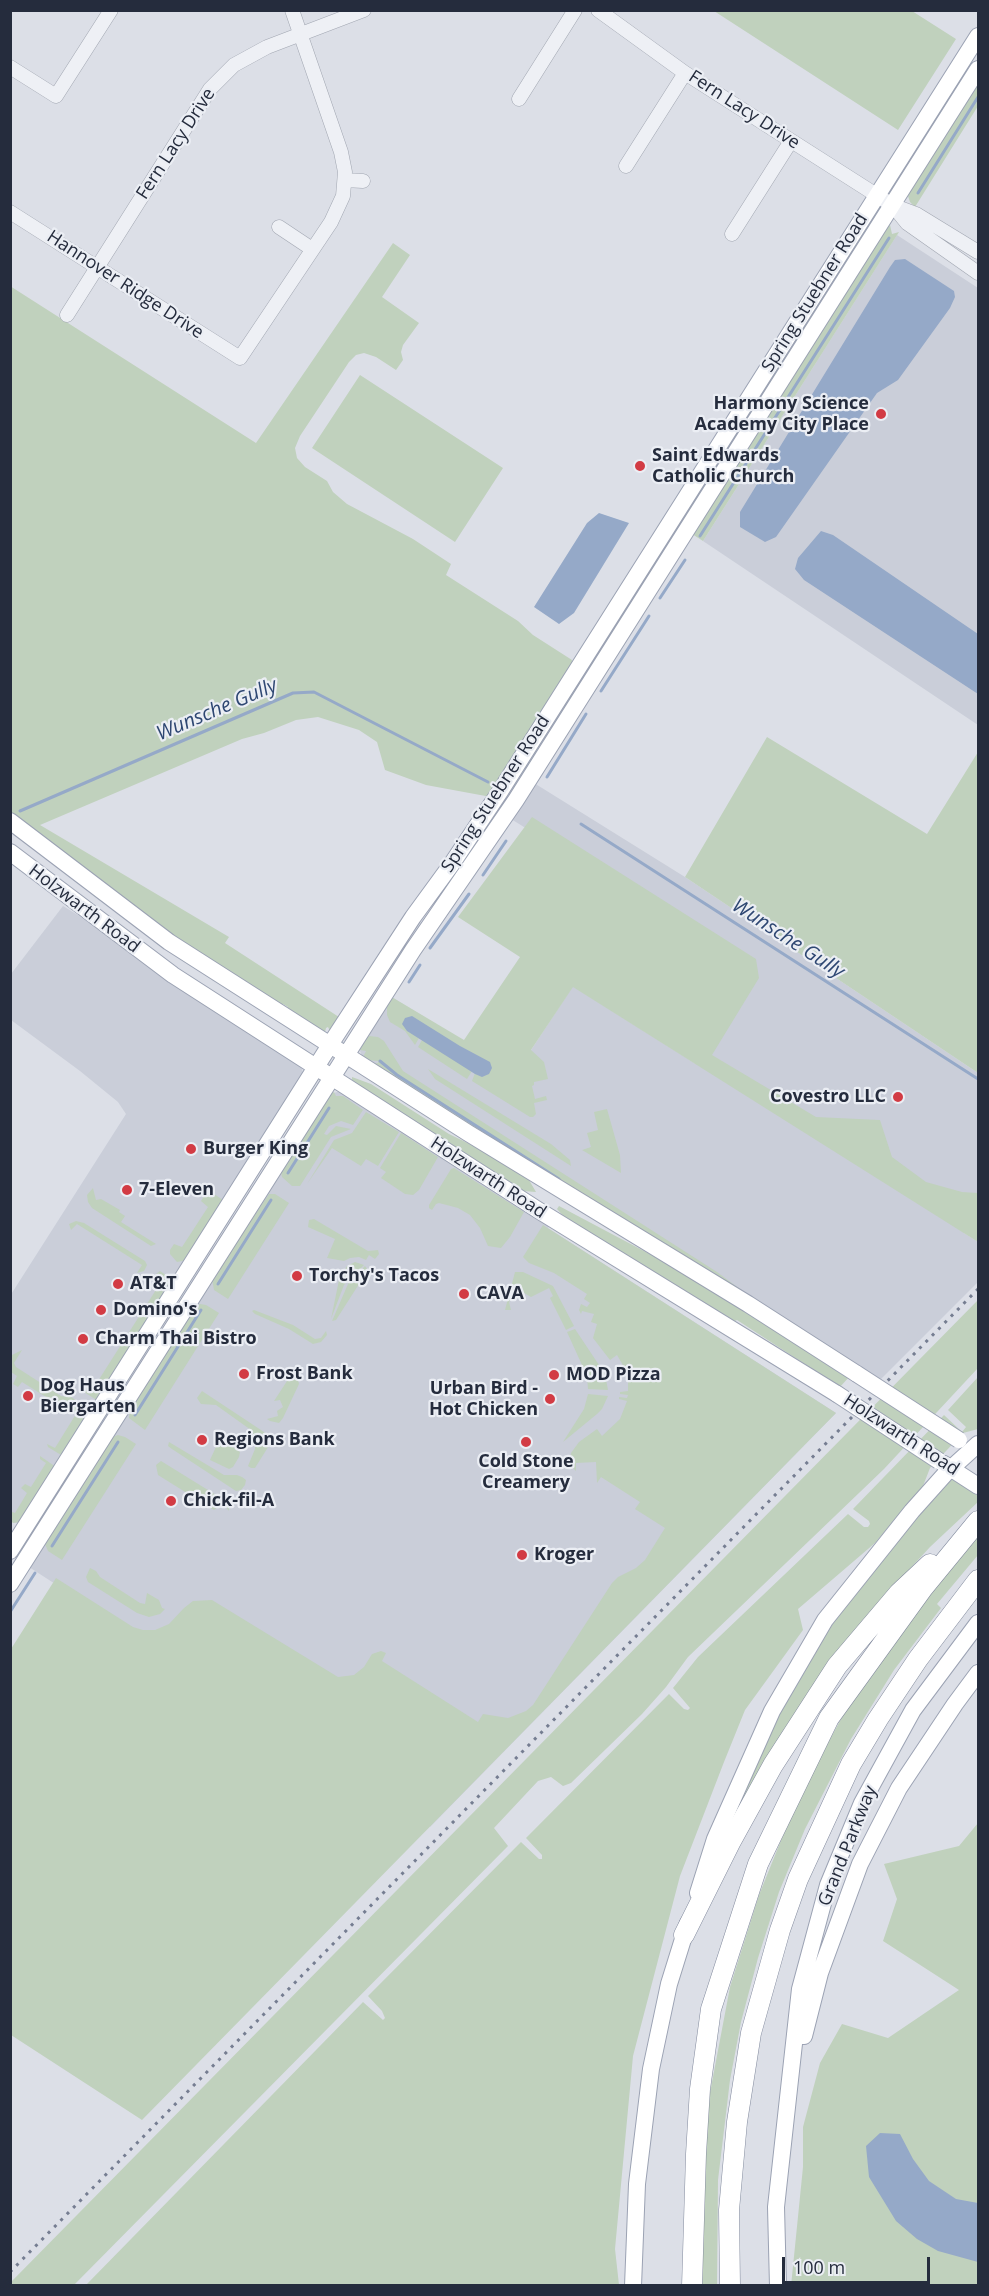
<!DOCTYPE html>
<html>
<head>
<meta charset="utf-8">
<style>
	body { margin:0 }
	#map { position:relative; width:989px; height:2296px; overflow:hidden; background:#dcdfe7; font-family:"Open Sans",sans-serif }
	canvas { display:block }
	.frame { position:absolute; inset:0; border:12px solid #252c3d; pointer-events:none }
	.scale { position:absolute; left:782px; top:2257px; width:148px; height:27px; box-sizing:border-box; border:3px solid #252c3d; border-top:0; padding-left:8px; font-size:18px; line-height:21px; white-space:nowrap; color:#252c3d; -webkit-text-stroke:4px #ebeef4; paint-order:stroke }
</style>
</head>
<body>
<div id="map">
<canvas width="989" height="2296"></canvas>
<div class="frame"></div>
<div class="scale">100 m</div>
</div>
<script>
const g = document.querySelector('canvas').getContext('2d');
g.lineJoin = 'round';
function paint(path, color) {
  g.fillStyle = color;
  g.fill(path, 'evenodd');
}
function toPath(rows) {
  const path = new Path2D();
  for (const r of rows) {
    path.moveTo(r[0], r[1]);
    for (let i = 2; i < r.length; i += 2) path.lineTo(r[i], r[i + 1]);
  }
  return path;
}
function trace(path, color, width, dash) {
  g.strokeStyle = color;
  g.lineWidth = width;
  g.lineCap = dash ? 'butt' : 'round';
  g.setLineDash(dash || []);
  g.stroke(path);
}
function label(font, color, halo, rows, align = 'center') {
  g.font = font + ' "Open Sans",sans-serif';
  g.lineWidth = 4.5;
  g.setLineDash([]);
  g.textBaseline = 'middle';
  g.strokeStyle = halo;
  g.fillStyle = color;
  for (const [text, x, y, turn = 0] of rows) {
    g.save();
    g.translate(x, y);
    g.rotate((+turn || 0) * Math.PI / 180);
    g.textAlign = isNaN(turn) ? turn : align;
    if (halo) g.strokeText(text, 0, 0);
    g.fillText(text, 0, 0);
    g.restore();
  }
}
paint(toPath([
	[897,235,978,288,978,725,703,541],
	[534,783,685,877,978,1073,978,1216,964,1233,978,1242,978,1282,879,1381,363,1058,360,1051,362,1043,390,996,516,1073,573,986,696,1064,753,968,511,819],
	[63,906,99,928,300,1063,304,1076,237,1184,17,1523,10,1521,10,1296,126,1114,118,1102,80,1071,11,1020,11,974],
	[341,1091,551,1224,548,1228,551,1230,836,1413,430,1827,29,1567,330,1094]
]), '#caced9');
paint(toPath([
	[714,11,912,11,956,39,898,130],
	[978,81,978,106,915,207,910,202,907,193],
	[890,225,892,234,899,232,703,541,692,534,886,227],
	[393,243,410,255,382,297,419,323,403,345,401,352,403,360,396,370,376,357,364,353,356,355,349,362,300,436,295,448,297,458,305,467,327,481,333,492,347,504,413,539,451,564,446,575,518,621,533,635,572,660,573,663,491,797,426,785,385,770,377,742,359,730,318,717,296,720,264,733,242,739,40,825,229,937,225,943,342,1019,330,1031,328,1027,326,1028,325,1032,288,1010,288,1007,283,1004,281,1006,193,951,11,814,10,286,256,443],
	[360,375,503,468,455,542,312,448],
	[767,737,927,834,978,752,978,1073,685,877],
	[532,817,756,959,759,978,712,1055,816,1117,880,1120,892,1157,926,1182,962,1192,978,1193,978,1242,573,987,531,1050,544,1062,548,1079,534,1082,534,1085,532,1086,535,1099,546,1096,547,1100,534,1103,536,1114,533,1117,530,1117,472,1081,475,1073,472,1071,467,1079,418,1047,422,1040,419,1038,415,1045,405,1031,390,1022,387,1015,387,1002,390,996,464,1040,520,957,458,917],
	[369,1036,378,1037,384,1041,403,1071,717,1272,756,1301,370,1064,378,1063,378,1061,366,1060,363,1057,366,1051,360,1050,362,1043],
	[428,1069,551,1144,570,1160,571,1166,435,1079],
	[352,1077,371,1084,449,1134,484,1151,519,1172,529,1180,536,1192,523,1191,356,1084,352,1080],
	[334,1092,336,1096,343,1096,363,1110,353,1125,341,1121,329,1126,324,1134,327,1135,336,1126,351,1129,331,1137,300,1186,292,1186,282,1177,281,1172,330,1094],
	[607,1109,620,1155,621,1173,582,1150,591,1147,587,1133,598,1130,594,1112],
	[366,1112,399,1132,378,1166,366,1159,361,1166,332,1148,307,1184,334,1140,352,1133],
	[401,1133,438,1157,419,1190,413,1195,405,1194,381,1178,386,1172,380,1168],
	[454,1168,524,1212,510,1237,501,1248,488,1246,480,1228,470,1215,458,1208,439,1203,436,1204,432,1210,429,1208,429,1205,451,1169],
	[93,1188,96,1200,101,1199,120,1210,119,1212,125,1216,121,1222,156,1244,151,1246,92,1208,88,1202,87,1195],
	[208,1190,226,1202,188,1260,177,1262,170,1254,170,1250,174,1244,182,1247,208,1207,201,1201],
	[269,1194,275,1194,289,1203,228,1299,214,1290,212,1279],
	[559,1206,659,1259,850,1376,840,1387,737,1320,735,1321,683,1291,566,1219,557,1209],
	[314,1219,368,1251,378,1250,379,1254,375,1259,369,1255,366,1260,359,1257,350,1258,344,1261,327,1258,335,1239,308,1227,309,1220],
	[76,1221,84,1223,145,1261,147,1265,144,1271,137,1273,142,1265,77,1224,71,1230,69,1224],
	[543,1225,836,1413,142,2120,11,2035,11,1649,56,1578,133,1627,143,1630,155,1630,169,1624,184,1608,193,1601,212,1600,338,1677,354,1675,364,1667,372,1654,381,1651,386,1653,382,1661,478,1722,483,1714,508,1718,526,1711,533,1705,612,1583,618,1577,636,1568,645,1560,665,1528,635,1509,640,1502,601,1477,597,1483,596,1462,576,1463,576,1471,570,1465,571,1453,579,1442,597,1429,602,1436,620,1419,627,1401,619,1399,619,1397,627,1398,628,1395,620,1394,620,1392,628,1391,628,1381,624,1367,617,1355,610,1360,593,1338,597,1324,591,1322,594,1314,582,1311,581,1314,579,1310,581,1304,587,1307,590,1303,584,1299,587,1294,554,1273,529,1263,523,1257],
	[355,1262,364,1265,344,1285,331,1319,339,1280,347,1266],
	[365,1266,368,1270,336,1320,332,1321,348,1284],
	[160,1271,169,1277,171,1284,98,1400,95,1399,84,1392,83,1389,91,1392,161,1282,162,1279,155,1275],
	[515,1272,523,1272,553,1286,574,1326,566,1330,550,1298,553,1296,549,1288,531,1297,524,1293,514,1295,509,1302,511,1310,505,1310],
	[978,1300,978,1368,884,1469,688,1657,666,1687,642,1714,571,1783,563,1786,551,1777,538,1781,494,1828,508,1846,74,2285,11,2286,11,2282],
	[200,1304,206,1305,219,1313,145,1430,129,1418,130,1407,196,1306],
	[254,1310,293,1325,315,1339,321,1338,326,1331,327,1335,321,1342,313,1344,289,1329,255,1314,252,1311],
	[575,1329,605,1374,608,1390,588,1389,587,1376,567,1332],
	[22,1350,14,1363,16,1367,61,1396,71,1397,90,1409,61,1455,48,1447,47,1444,55,1448,76,1414,71,1410,71,1406,63,1401,60,1403,51,1398,48,1403,44,1401,46,1397,22,1382,18,1387,13,1384,17,1376,11,1372,10,1356],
	[292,1377,298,1380,299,1384,283,1418,279,1423,270,1421,267,1419,278,1416,277,1411,283,1407,280,1400,274,1401,289,1378],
	[978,1377,978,1429,963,1433,930,1468,923,1486,875,1543,798,1609,803,1630,745,1710,724,1762,680,1876,633,2056,615,2249,619,2285,85,2286,363,2002,383,2020,385,2018,382,2011,368,1996,521,1842,539,1859,542,1859,542,1855,526,1838,669,1694,684,1709,688,1710,690,1708,673,1688,698,1657,848,1514,864,1527,868,1527,870,1524,869,1521,853,1509,944,1415,962,1432,966,1427,948,1410],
	[202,1391,270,1436,270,1444,255,1468,251,1468,248,1466,255,1449,255,1438,251,1430,216,1405,201,1404,197,1398],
	[588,1394,608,1396,602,1409,597,1414,563,1442,584,1409],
	[118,1435,125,1437,136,1444,62,1560,48,1551,45,1544,112,1437],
	[220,1438,240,1452,239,1457,233,1467,229,1469,210,1460],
	[169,1442,224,1475,237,1475,242,1477,246,1480,245,1485,241,1490,236,1491,172,1449,168,1446],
	[40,1456,56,1467,21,1522,13,1523,11,1521,10,1511,15,1513,27,1493,21,1488,25,1484,31,1487,46,1463,40,1459],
	[161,1461,229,1503,229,1511,226,1507,220,1505,214,1510,158,1475,156,1465],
	[951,1480,956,1480,978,1496,978,1502,930,1547,884,1597,732,1820,744,1785,797,1678,841,1609,889,1549],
	[978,1533,978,1555,937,1604,941,1608,894,1670,851,1739,805,1829,779,1892,758,1958,741,2022,730,2080,718,2180,717,2285,698,2286,709,2098,730,1987,759,1895,790,1818,811,1773,850,1703,872,1668],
	[90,1568,96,1571,100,1577,140,1603,145,1604,147,1593,159,1600,162,1608,165,1609,160,1614,149,1617,137,1613,88,1582,86,1577],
	[978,1823,978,2285,791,2286,803,2167,803,2127,820,2063,842,2024,888,2038,959,1990,883,1941,897,1899,884,1864,959,1846]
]), '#c0d1bd');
paint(toPath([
	[905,259,954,291,955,297,950,308,898,380,877,393,776,537,765,542,740,527,740,512,890,267,895,260],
	[599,513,629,523,574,613,559,624,534,607,587,523],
	[821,531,833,535,978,634,978,694,804,580,795,569,798,558],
	[412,1016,460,1046,490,1062,492,1068,489,1074,482,1077,475,1074,407,1031,402,1024,405,1018],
	[880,2133,900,2134,913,2159,929,2181,956,2199,978,2203,978,2262,938,2251,917,2239,896,2221,869,2177,866,2146]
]), '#95a9c8');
trace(toPath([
	[918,193,978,97],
	[700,536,889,238],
	[660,598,685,560],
	[601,691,649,616],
	[547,777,586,714],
	[20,811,293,693,314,692,488,782],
	[581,824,978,1079],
	[483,875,506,841],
	[430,948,469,894],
	[409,982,420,965],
	[380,1061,397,1075,559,1179],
	[288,1173,329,1108],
	[218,1284,271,1200],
	[135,1415,201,1310],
	[52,1546,118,1442],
	[10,1612,35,1573]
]), '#95a9c8', 3);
const minor = toPath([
	[598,10,685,73,892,205,916,214,978,252],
	[10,67,56,96,111,10],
	[519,99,575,10],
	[626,166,685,73],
	[345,180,363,181],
	[894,207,907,223,978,273],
	[10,212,240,358,331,222,343,196,345,172,341,152,292,10],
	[279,227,312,249],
	[732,234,791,141],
	[67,315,210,89,234,65,267,47,364,10]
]);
const major = toPath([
	[10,821,169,942,468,1133,748,1304,857,1374],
	[10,852,173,975,538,1210,837,1394],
	[944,1464,978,1486],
	[10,1551,335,1037,413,917,451,865,501,790,978,36],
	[10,1584,413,950,516,800,978,69],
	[698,1893,715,1839,772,1711,825,1620,912,1511,946,1473,978,1444],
	[804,2036,820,1973,860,1864,899,1788,955,1704,978,1673],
	[633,2286,637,2184,651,2069,669,1984,688,1923],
	[778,2286,776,2207,800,1989,828,1885,862,1803,913,1710,978,1623]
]);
const highway = toPath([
	[684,1935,730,1843,773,1765,837,1666,899,1593,930,1564],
	[692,2286,696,2154,700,2089,711,2009,758,1864,829,1718,923,1588,978,1521],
	[730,2286,729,2210,737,2122,751,2033,780,1930,798,1879,851,1764,878,1719,918,1659,978,1580]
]);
trace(minor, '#a1a6b1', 15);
trace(major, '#9ba2b3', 18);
trace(highway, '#838b9e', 21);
trace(minor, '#eef0f5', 14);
trace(major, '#fff', 16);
trace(highway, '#fff', 20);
trace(toPath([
	[10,2272,978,1289]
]), '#757d91', 3, [3, 6]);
const majorBridge = toPath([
	[857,1374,959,1440],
	[837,1394,939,1461]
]);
trace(majorBridge, '#9ba2b3', 18, []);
trace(majorBridge, '#fff', 16);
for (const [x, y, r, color] of [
	[881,414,6,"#d23b44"],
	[640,466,6,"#d23b44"],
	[898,1097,6,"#d23b44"],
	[191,1149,6,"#d23b44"],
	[127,1190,6,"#d23b44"],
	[297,1276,6,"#d23b44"],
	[118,1284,6,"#d23b44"],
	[464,1294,6,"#d23b44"],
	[101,1310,6,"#d23b44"],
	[83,1339,6,"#d23b44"],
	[244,1374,6,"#d23b44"],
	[554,1375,6,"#d23b44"],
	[28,1396,6,"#d23b44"],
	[550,1399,6,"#d23b44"],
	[202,1440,6,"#d23b44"],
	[526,1442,6,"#d23b44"],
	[171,1501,6,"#d23b44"],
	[522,1555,6,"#d23b44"]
]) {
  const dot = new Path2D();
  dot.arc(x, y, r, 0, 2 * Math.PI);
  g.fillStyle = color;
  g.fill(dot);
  trace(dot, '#ebeef4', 2);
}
label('18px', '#252c3d', '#ebeef4', [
	["Fern Lacy Drive",744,110,33],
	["Fern Lacy Drive",176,144,-57],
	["Hannover Ridge Drive",125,285,33],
	["Spring Stuebner Road",815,293,-58],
	["Spring Stuebner Road",496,794,-57],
	["Holzwarth Road",84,909,37],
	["Holzwarth Road",488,1178,33],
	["Holzwarth Road",901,1435,33],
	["Grand Parkway",848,1846,-68]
]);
label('bold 18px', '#252c3d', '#ebeef4', [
	["Harmony Science",869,404,"right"],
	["Academy City Place",869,425,"right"],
	["Saint Edwards",652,456],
	["Catholic Church",652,477],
	["Covestro LLC",886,1097,"right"],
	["Burger King",203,1149],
	["7-Eleven",139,1190],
	["Torchy's Tacos",309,1276],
	["AT&T",130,1284],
	["CAVA",476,1294],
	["Domino's",113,1310],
	["Charm Thai Bistro",95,1339],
	["Frost Bank",256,1374],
	["MOD Pizza",566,1375],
	["Dog Haus",40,1386],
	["Biergarten",40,1407],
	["Urban Bird -",538,1389,"right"],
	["Hot Chicken",538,1410,"right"],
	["Regions Bank",214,1440],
	["Cold Stone",526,1462,"center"],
	["Creamery",526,1483,"center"],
	["Chick-fil-A",183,1501],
	["Kroger",534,1555]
], 'left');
label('italic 20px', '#2e4772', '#ebeef4', [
	["Wunsche Gully",217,710,-23],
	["Wunsche Gully",788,939,33]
]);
</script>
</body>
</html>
